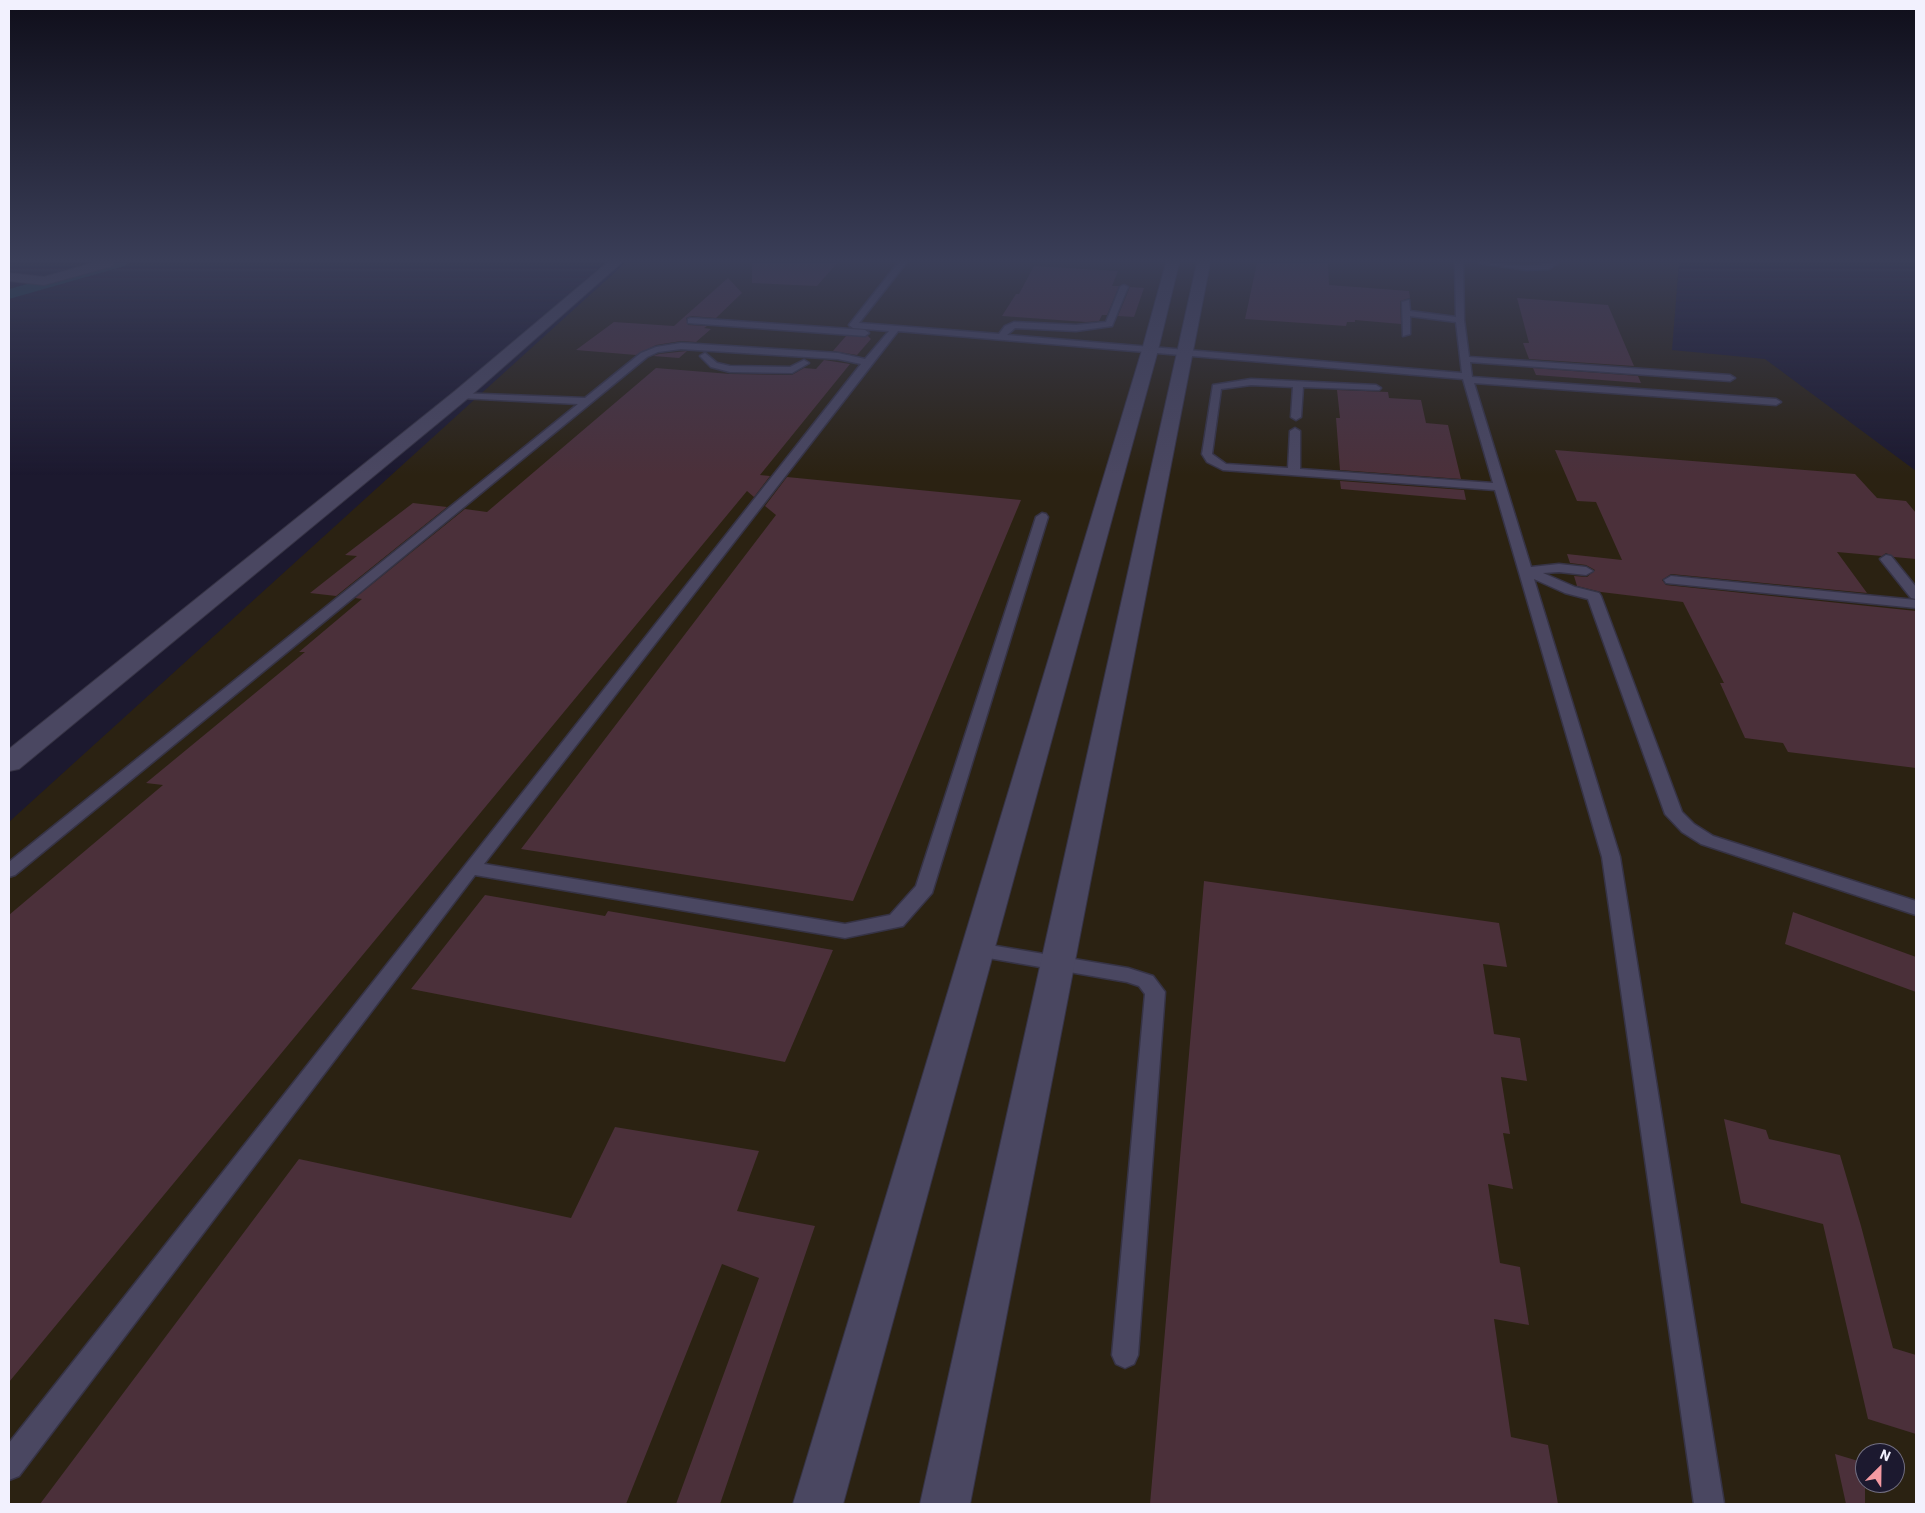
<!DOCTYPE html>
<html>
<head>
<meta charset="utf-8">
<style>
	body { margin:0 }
	#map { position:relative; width:1925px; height:1513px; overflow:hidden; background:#1c192f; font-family:"IBM Plex Sans",sans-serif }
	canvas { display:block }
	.frame { position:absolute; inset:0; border:10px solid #f2f1fe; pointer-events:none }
	.north { position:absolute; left:1855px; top:1443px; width:50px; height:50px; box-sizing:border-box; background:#1c192f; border:1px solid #726f82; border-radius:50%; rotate:23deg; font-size:14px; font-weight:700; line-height:20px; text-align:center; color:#f2f1fe }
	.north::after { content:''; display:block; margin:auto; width:18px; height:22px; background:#f49aa2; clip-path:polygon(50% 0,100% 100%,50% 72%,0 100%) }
</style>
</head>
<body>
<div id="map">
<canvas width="1925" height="1513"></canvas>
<div class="frame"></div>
<div class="north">N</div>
</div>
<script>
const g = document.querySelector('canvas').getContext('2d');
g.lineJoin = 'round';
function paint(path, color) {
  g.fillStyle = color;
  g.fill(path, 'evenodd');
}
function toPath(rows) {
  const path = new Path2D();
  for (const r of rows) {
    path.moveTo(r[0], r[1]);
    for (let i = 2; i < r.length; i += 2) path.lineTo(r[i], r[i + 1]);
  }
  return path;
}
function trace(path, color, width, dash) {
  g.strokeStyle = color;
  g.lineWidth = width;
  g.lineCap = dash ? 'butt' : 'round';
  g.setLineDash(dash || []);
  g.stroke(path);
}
paint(toPath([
	[625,263,1679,263,1672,350,1765,359,1916,471,1916,1504,9,1504,9,822],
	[1865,1453,1895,1453,1895,1483,1865,1483]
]), '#2b2212');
paint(toPath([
	[103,263,127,263,125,266,9,299,9,289,103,263]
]), '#123e48');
paint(toPath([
	[752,263,837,263,817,286,752,283],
	[1257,263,1328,263,1329,285,1409,291,1410,298,1400,301,1401,324,1355,320,1355,322,1347,322,1346,326,1245,319],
	[1034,266,1118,271,1112,286,1119,286,1107,315,1102,315,1099,321,1086,322,1002,316,1016,294,1019,294],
	[728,278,742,293,716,318,691,316,686,318,688,325,707,326,704,328,711,329,696,342,681,341,656,345,636,355,576,350,614,322,674,326],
	[1130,287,1144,288,1134,317,1118,316],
	[1517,298,1608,305,1634,366,1529,359,1523,343,1529,343],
	[846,336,868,336,871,339,857,355,833,351],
	[687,351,679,358,653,356,659,354],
	[824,360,850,364,760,475,770,476,754,497,747,491,9,1382,9,915,163,785,146,783,305,652,299,652,362,599,355,598,465,509,487,512,656,368,730,374,792,375,804,368,816,369],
	[1533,368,1638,376,1641,383,1536,375],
	[1337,390,1388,392,1389,398,1421,400,1426,423,1448,425,1461,479,1340,470,1336,418,1340,418],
	[1555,450,1855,474,1877,498,1906,501,1916,513,1916,559,1894,557,1886,553,1882,556,1837,552,1867,593,1671,574,1662,580,1666,585,1916,611,1916,768,1788,752,1783,743,1745,738,1720,683,1724,683,1683,602,1601,592,1577,586,1574,576,1587,577,1595,570,1586,565,1570,563,1567,554,1622,560,1596,502,1577,501],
	[787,477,1021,500,853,901,521,849,776,515,765,506],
	[1340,481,1464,490,1466,500,1341,489],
	[413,503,447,507,336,596,310,593,357,556,345,555],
	[1204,881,1499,923,1507,967,1483,964,1494,1034,1520,1038,1527,1081,1501,1077,1510,1134,1503,1133,1513,1189,1488,1184,1500,1263,1520,1267,1529,1325,1494,1319,1511,1437,1548,1445,1558,1504,1150,1504],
	[485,895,605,916,608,911,833,950,785,1062,411,989],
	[1793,912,1916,957,1916,992,1785,944],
	[1724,1119,1766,1130,1769,1139,1840,1155,1861,1226,1893,1348,1916,1355,1916,1434,1868,1419,1823,1224,1741,1203],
	[615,1127,759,1151,737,1211,815,1226,720,1504,676,1504,759,1278,722,1264,626,1504,40,1504,299,1159,571,1218],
	[1835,1454,1865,1463,1865,1504,1846,1504]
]), '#4b303a');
const service = toPath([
	[898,263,906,263,859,323,999,334,1005,326,1014,322,1076,325,1106,322,1120,287,1124,285,1128,287,1112,326,1076,331,1015,328,1007,335,1462,373,1456,322,1410,316,1410,334,1403,336,1402,302,1409,300,1410,311,1456,317,1455,263,1463,263,1464,320,1469,357,1730,375,1735,378,1730,381,1470,362,1472,377,1776,399,1781,402,1776,405,1474,383,1531,567,1559,564,1586,567,1593,571,1586,575,1559,572,1543,573,1575,587,1599,593,1601,596,1682,812,1694,824,1713,836,1916,901,1916,915,1701,844,1682,832,1665,814,1588,599,1565,593,1534,579,1620,857,1724,1504,1694,1504,1602,857,1495,490,1223,470,1207,462,1202,454,1213,385,1251,379,1376,385,1381,388,1379,390,1303,387,1301,417,1296,420,1291,417,1293,387,1251,385,1221,389,1212,454,1226,464,1288,468,1290,431,1295,428,1300,431,1300,469,1493,483,1463,379,898,331,484,864,845,924,890,915,916,886,1036,517,1042,513,1046,514,1048,517,932,893,903,926,845,938,475,875,19,1476,9,1480,9,1443,861,364,838,359,681,349,658,352,647,357,15,875,9,877,9,862,578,404,461,398,457,397,457,393,585,398,641,353,656,347,681,343,838,353,865,359,889,331,853,328,849,325,898,263],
	[1479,263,1526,266,1558,263,1549,269,1526,270,1479,263],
	[691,318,865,330,869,333,865,336,688,323,688,319,691,318],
	[705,353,717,363,730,366,790,367,804,360,809,363,792,373,730,372,711,367,700,356,705,353],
	[1886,555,1891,556,1916,587,1916,599,1911,598,1880,559,1886,555],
	[1671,576,1916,600,1916,608,1666,583,1664,580,1671,576],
	[978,943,1128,968,1153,976,1165,992,1138,1355,1134,1364,1125,1368,1116,1364,1112,1355,1145,994,1139,986,1127,982,971,955,968,950,971,945,978,943]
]);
const minor = toPath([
	[93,263,114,263,113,266,44,285,9,281,9,273,44,277,93,263],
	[607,263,621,263,467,399,19,769,9,771,9,749,455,391,607,263]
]);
const tertiary = toPath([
	[1166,263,1179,263,1158,350,843,1504,793,1504,1142,350,1166,263],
	[1197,263,1210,263,970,1504,920,1504,1197,263]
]);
trace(service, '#363345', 3);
trace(minor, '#363345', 2);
trace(tertiary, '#363345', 2);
paint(service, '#4a4761');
paint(minor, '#4a4761');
paint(tertiary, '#4a4761');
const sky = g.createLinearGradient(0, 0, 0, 475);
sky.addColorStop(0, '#0f0e1a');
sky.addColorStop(0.55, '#3a3e58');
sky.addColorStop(1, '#3a3e5800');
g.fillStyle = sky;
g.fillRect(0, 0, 1925, 475);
</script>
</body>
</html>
